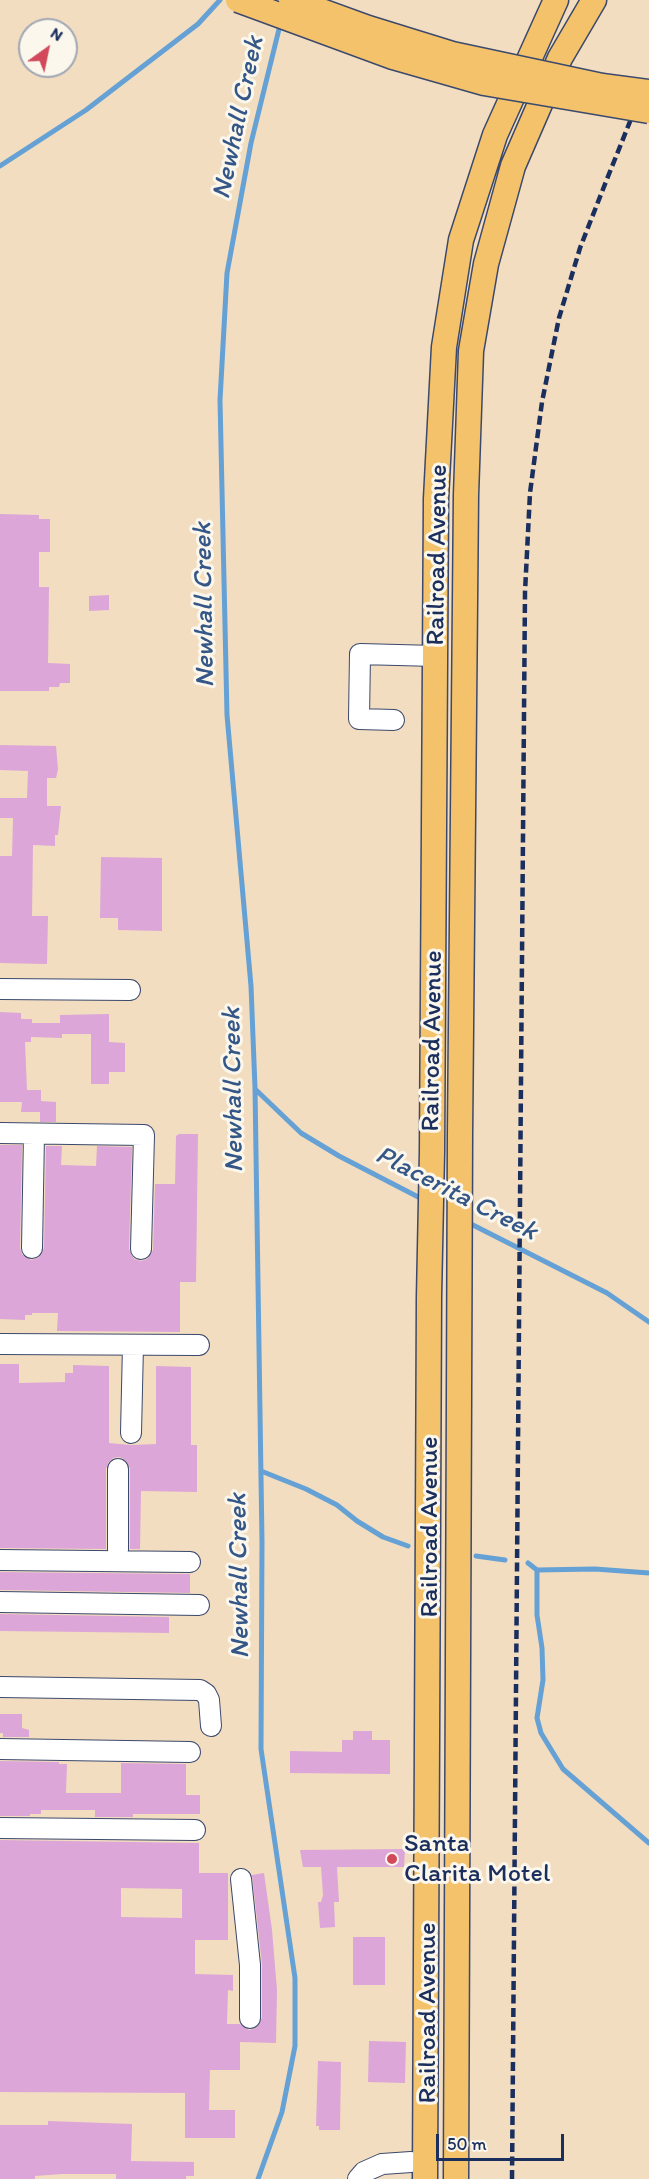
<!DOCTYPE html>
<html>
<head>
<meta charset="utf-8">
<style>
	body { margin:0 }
	#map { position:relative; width:649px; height:2179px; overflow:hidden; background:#f2ddc0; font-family:Itim,sans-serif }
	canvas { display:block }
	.north { position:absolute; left:18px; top:18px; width:60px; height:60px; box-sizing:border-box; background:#fbf7ec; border:2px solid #a1a7b3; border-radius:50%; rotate:33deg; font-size:16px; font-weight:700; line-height:24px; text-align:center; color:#1b2f5e }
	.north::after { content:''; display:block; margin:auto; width:21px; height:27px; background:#d1495b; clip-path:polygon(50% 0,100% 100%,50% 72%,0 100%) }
	.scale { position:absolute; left:436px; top:2134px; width:128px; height:27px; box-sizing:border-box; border:3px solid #1b2f5e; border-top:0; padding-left:8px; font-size:18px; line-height:21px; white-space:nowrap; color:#1b2f5e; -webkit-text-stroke:4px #fbf7ec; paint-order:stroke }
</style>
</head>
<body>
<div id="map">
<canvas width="649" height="2179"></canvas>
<div class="north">N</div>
<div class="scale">50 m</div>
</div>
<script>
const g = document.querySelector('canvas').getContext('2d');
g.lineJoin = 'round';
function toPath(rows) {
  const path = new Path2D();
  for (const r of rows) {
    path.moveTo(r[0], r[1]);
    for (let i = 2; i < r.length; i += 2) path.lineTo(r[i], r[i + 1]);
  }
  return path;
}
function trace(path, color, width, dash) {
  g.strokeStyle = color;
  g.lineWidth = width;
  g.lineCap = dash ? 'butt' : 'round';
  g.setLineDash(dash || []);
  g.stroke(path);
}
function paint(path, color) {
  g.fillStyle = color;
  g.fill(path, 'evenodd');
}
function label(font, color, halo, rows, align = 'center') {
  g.font = font + ' Itim,sans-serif';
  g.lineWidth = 6;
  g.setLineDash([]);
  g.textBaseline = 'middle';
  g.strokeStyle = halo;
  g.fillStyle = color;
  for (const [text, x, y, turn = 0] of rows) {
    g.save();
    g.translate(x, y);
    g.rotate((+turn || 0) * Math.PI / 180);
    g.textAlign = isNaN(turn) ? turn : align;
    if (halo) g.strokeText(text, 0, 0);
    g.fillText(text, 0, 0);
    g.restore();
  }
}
trace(toPath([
	[0,166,86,110,198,24,220,0],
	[255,1089,301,1133,339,1156,424,1200],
	[467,1222,607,1293,649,1322],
	[261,1471,306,1489,337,1505,357,1521,383,1537,408,1546],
	[476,1556,505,1560],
	[528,1563,537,1570,537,1615,542,1648,543,1680,537,1718,541,1733,563,1769,649,1843],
	[537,1570,595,1569,649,1573],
	[258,2179,282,2112,295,2046,295,1978,261,1749,262,1542,255,1088,251,986,227,715,220,400,227,273,251,143,281,21]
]), '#65a1d5', 5);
paint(toPath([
	[0,514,39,515,39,519,50,519,50,552,39,552,39,587,49,587,48,663,70,664,70,683,60,683,59,687,49,687,49,691,0,691],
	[109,595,109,610,89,611,89,596],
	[0,745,56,746,58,769,56,778,47,778,47,806,61,806,58,835,55,835,55,846,33,845,32,916,48,916,47,964,0,963,0,856,12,856,13,818,0,818,0,798,27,798,28,771,0,770],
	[101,857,162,858,162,931,118,930,118,918,100,918],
	[0,1012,21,1013,21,1019,32,1019,32,1023,60,1023,60,1015,109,1014,109,1042,125,1043,125,1072,109,1072,109,1084,91,1084,91,1034,62,1034,62,1038,31,1037,31,1042,25,1042,27,1090,41,1090,41,1101,56,1102,56,1122,40,1122,40,1112,21,1112,22,1102,0,1102],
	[179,1134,198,1134,196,1282,180,1282,180,1332,57,1331,58,1313,32,1313,32,1315,25,1315,25,1320,0,1319,0,1145,22,1145,20,1248,22,1254,31,1260,38,1258,44,1248,46,1146,62,1146,61,1165,96,1166,97,1146,132,1147,129,1249,134,1259,141,1261,147,1259,153,1250,155,1184,175,1184,176,1136],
	[0,1364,19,1364,19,1383,65,1382,65,1373,73,1373,73,1365,109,1366,109,1443,131,1445,156,1444,156,1366,191,1367,191,1445,197,1445,197,1492,141,1491,140,1549,130,1549,130,1468,124,1459,119,1457,113,1458,108,1463,106,1469,106,1549,0,1548],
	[0,1572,190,1574,190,1593,0,1590],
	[0,1614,169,1617,169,1633,0,1631],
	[0,1714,22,1714,22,1728,29,1730,29,1737,3,1737,3,1733,0,1733],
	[353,1731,372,1731,372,1740,390,1740,390,1774,290,1773,290,1751,342,1752,342,1740,353,1740],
	[0,1761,59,1762,59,1764,67,1764,66,1793,121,1793,121,1763,186,1764,186,1795,200,1795,200,1814,133,1814,133,1817,95,1817,95,1810,41,1810,41,1814,30,1814,30,1816,0,1816],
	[0,1840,199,1843,199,1873,228,1873,228,1940,195,1940,195,1974,233,1975,233,1991,228,1990,227,2024,240,2024,249,2030,256,2028,262,2018,262,1964,252,1875,264,1873,272,1930,277,1990,276,2043,240,2042,240,2070,210,2070,209,2110,235,2110,235,2138,185,2138,185,2093,0,2092],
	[121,1888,182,1889,182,1918,121,1917],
	[405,1849,404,1867,337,1867,339,1902,334,1902,335,1927,320,1928,318,1902,321,1902,323,1895,321,1867,303,1867,300,1850],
	[353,1937,385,1937,385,1985,353,1985],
	[369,2041,406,2042,405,2083,368,2082],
	[318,2061,341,2062,340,2130,319,2130,319,2126,316,2126],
	[48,2121,132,2124,131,2161,194,2162,194,2176,186,2176,186,2179,116,2179,116,2174,62,2174,35,2176,35,2179,0,2179,0,2125,48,2125]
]), '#dca6d8');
const minor = toPath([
	[394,720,359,719,360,654,435,656],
	[0,989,130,990],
	[0,1133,144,1135,141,1249],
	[32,1248,34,1134],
	[0,1344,199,1345],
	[131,1433,133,1345],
	[118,1469,118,1550],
	[0,1560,190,1562],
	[0,1602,199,1605],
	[0,1687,200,1690,206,1694,209,1700,211,1726],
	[0,1749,190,1752],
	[0,1828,195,1830],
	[241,1879,250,1965,250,2018],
	[358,2179,364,2172,382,2164,411,2162]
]);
const major = toPath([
	[425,2179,429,1297,432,1152,436,499,444,347,461,240,495,135,556,0],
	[456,2179,460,1134,466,495,471,351,486,264,513,166,560,58,594,0]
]);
trace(minor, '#3b496d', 22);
trace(major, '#3b496d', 27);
trace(minor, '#fff', 20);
trace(major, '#f4c26a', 24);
trace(toPath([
	[512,2179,525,592,530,493,542,402,559,318,580,248,607,179,635,109,649,86]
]), '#1b2f5e', 4.5, [9, 4.5]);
const majorBridge = toPath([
	[238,0,393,57,484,83,649,111],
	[291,0,368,28,452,54,602,86,649,92]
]);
trace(majorBridge, '#3b496d', 27, []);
trace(majorBridge, '#f4c26a', 24);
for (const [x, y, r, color] of [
	[392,1859,6,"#d1495b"]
]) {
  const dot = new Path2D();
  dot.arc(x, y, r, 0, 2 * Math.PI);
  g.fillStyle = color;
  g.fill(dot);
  trace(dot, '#fbf7ec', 2);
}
label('26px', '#1b2f5e', '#fbf7ec', [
	["Railroad Avenue",438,555,-89],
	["Railroad Avenue",433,1041,-89],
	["Railroad Avenue",430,1527,-90],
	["Railroad Avenue",428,2013,-90]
]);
label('26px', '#1b2f5e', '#fbf7ec', [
	["Santa",404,1844],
	["Clarita Motel",404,1874]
], 'left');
label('italic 27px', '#355788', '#fbf7ec', [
	["Newhall Creek",239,118,-78],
	["Newhall Creek",205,605,-91],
	["Newhall Creek",234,1090,-91],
	["Placerita Creek",456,1194,27],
	["Newhall Creek",240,1576,-91]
]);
</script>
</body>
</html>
